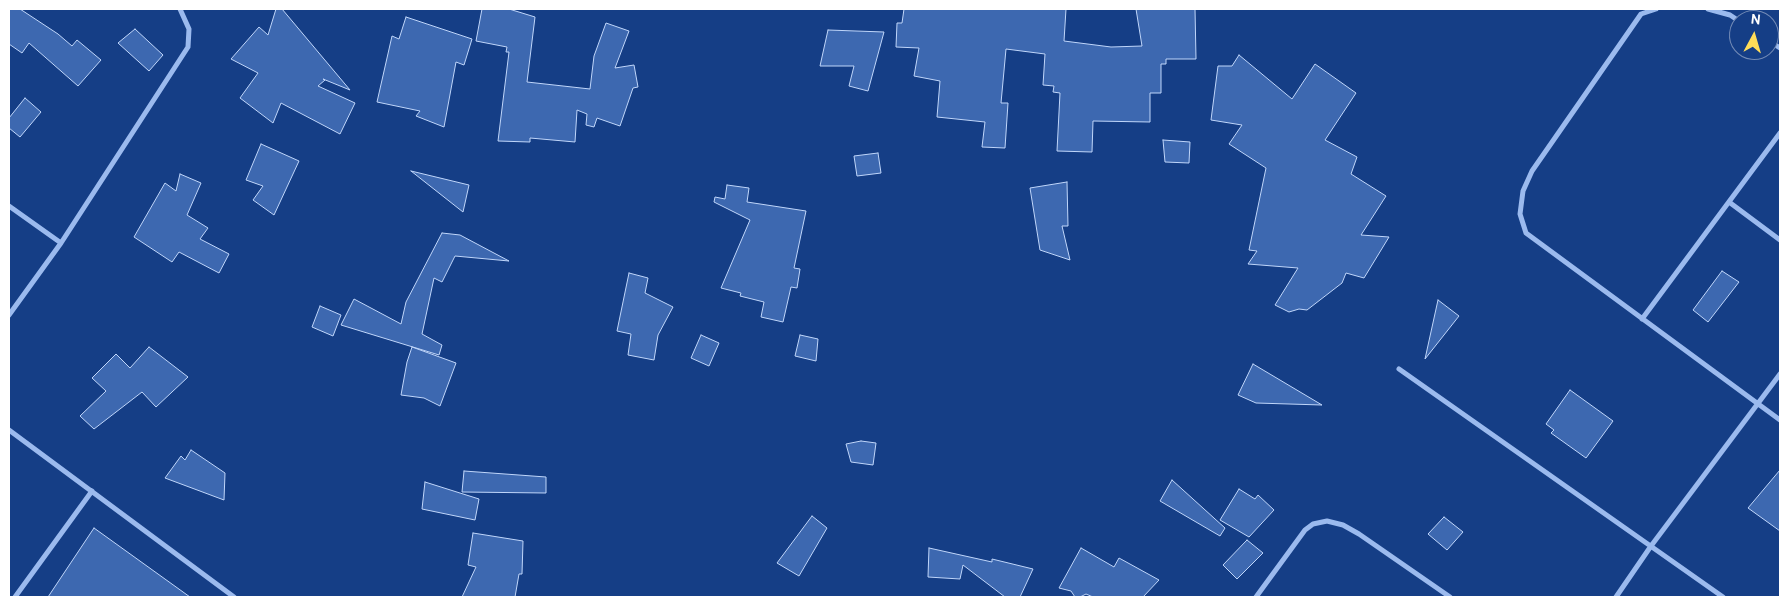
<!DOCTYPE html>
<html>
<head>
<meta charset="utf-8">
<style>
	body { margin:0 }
	#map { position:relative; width:1789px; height:606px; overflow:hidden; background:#153e86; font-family:Overpass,sans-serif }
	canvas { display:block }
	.frame { position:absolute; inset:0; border:10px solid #fff; pointer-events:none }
	.north { position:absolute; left:1729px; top:10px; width:50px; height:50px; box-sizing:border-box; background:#153e86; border:1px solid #738bb6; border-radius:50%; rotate:6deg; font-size:14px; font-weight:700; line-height:20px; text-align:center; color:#fff }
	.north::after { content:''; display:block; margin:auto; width:18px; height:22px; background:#ffdc58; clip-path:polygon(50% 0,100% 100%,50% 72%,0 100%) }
</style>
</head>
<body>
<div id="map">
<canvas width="1789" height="606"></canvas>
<div class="frame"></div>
<div class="north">N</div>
</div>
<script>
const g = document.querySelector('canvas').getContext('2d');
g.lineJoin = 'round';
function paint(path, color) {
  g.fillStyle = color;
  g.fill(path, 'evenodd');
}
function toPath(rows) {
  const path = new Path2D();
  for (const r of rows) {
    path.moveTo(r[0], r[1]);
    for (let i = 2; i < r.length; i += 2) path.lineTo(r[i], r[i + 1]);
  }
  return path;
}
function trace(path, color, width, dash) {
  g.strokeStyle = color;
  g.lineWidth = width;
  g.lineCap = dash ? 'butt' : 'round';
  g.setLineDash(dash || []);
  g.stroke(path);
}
const building = toPath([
	[9,9,20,9,58,34,72,46,77,40,101,60,78,86,29,43,22,53,9,44,9,9],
	[276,9,282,9,350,90,323,79,325,80,318,86,355,103,340,134,281,103,273,123,240,98,258,73,231,59,259,27,268,35,276,9],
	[482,9,509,9,535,17,527,82,590,89,594,56,606,23,629,31,615,68,634,65,638,87,633,88,620,126,597,118,594,127,586,125,587,114,577,110,575,142,530,138,530,142,498,141,509,52,506,52,507,47,476,41,482,9],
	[904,9,1066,9,1064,41,1111,47,1142,46,1136,9,1195,9,1196,59,1166,59,1166,64,1161,64,1161,93,1150,93,1150,122,1093,121,1092,152,1057,151,1060,93,1053,92,1054,86,1043,85,1045,54,1006,49,1001,103,1008,103,1005,148,982,147,985,122,937,117,940,81,914,76,919,48,896,47,897,23,902,23,904,9],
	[406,17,472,39,464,65,456,62,444,127,416,116,420,111,377,102,392,36,399,39,406,17],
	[135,29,163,55,149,71,118,43,135,29],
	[828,30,884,32,868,91,849,86,854,66,820,66,828,30],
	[1239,55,1292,99,1315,64,1356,93,1325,140,1357,157,1351,174,1386,196,1361,235,1389,237,1364,278,1346,273,1342,283,1307,310,1299,309,1289,312,1275,305,1298,268,1248,264,1257,251,1249,250,1266,168,1229,144,1242,125,1211,120,1218,66,1232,66,1239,55],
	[25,98,41,112,20,137,9,128,9,118,25,98],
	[1163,140,1190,142,1189,163,1165,162,1163,140],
	[261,144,299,161,274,215,253,200,263,186,246,180,261,144],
	[878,153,881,173,857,176,854,156,878,153],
	[411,171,469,185,463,212,411,171],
	[180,174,201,183,187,215,208,228,200,239,229,254,219,273,179,252,172,262,134,237,165,183,176,191,180,174],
	[1067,182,1068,226,1062,226,1070,260,1040,250,1030,188,1067,182],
	[727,185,749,188,747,202,806,211,794,268,800,269,797,288,791,287,783,322,761,317,764,302,740,296,741,293,721,288,750,220,714,202,715,197,725,199,727,185],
	[442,233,460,235,509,261,455,256,442,282,434,278,422,334,442,345,439,355,341,325,354,299,401,324,406,302,442,233],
	[1722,271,1739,282,1708,322,1693,310,1722,271],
	[629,273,648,278,645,293,673,307,658,335,654,360,628,355,631,334,617,331,629,273],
	[1438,300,1459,316,1425,359,1438,300],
	[320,306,341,315,333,336,312,327,320,306],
	[701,335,719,343,709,366,691,358,701,335],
	[800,335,818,339,816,361,795,356,800,335],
	[149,347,188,377,156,407,142,392,94,429,80,416,106,391,92,378,116,354,130,368,149,347],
	[412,347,456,363,440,406,424,398,401,395,407,362,412,347],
	[1253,364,1322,405,1256,403,1238,395,1253,364],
	[1570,390,1613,421,1586,458,1551,433,1554,430,1546,424,1570,390],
	[861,441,876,443,873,465,851,462,846,444,861,441],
	[191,450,225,473,224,500,165,478,181,456,185,460,191,450],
	[1780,470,1780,531,1748,508,1780,470],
	[464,471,546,477,546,493,462,492,464,471],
	[1172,480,1225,528,1220,536,1160,501,1172,480],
	[425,482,479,499,475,520,422,509,425,482],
	[1239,489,1255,499,1258,495,1274,510,1249,537,1220,520,1239,489],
	[812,516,827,528,799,576,777,563,812,516],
	[1444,517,1463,532,1447,550,1428,534,1444,517],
	[94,528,190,597,48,597,94,528],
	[473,533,523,541,522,574,519,574,515,597,462,597,476,567,468,565,473,533],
	[1247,540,1263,553,1237,579,1223,565,1247,540],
	[929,548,992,562,992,559,1033,569,1020,597,1005,597,963,565,960,579,928,577,929,548],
	[1081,548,1114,567,1119,558,1159,580,1143,597,1093,597,1086,594,1080,597,1075,597,1071,591,1059,588,1081,548]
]);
paint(building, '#3d68b0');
trace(building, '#c0d6fa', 1);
trace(toPath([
	[1656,9,1641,14,1532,171,1523,191,1520,214,1526,233,1780,420],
	[1708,9,1730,15,1739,21],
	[1769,41,1780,48],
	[1729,202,1780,240],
	[9,206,61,243,9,315],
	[61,243,188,47,189,29,180,9],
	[1642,319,1780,133],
	[1399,369,1723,597],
	[9,430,234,597],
	[15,597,92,491],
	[1256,597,1305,530,1313,524,1327,521,1343,525,1359,534,1450,597],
	[1616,597,1651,546,1780,374]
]), '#9bbaee', 5);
</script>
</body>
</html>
